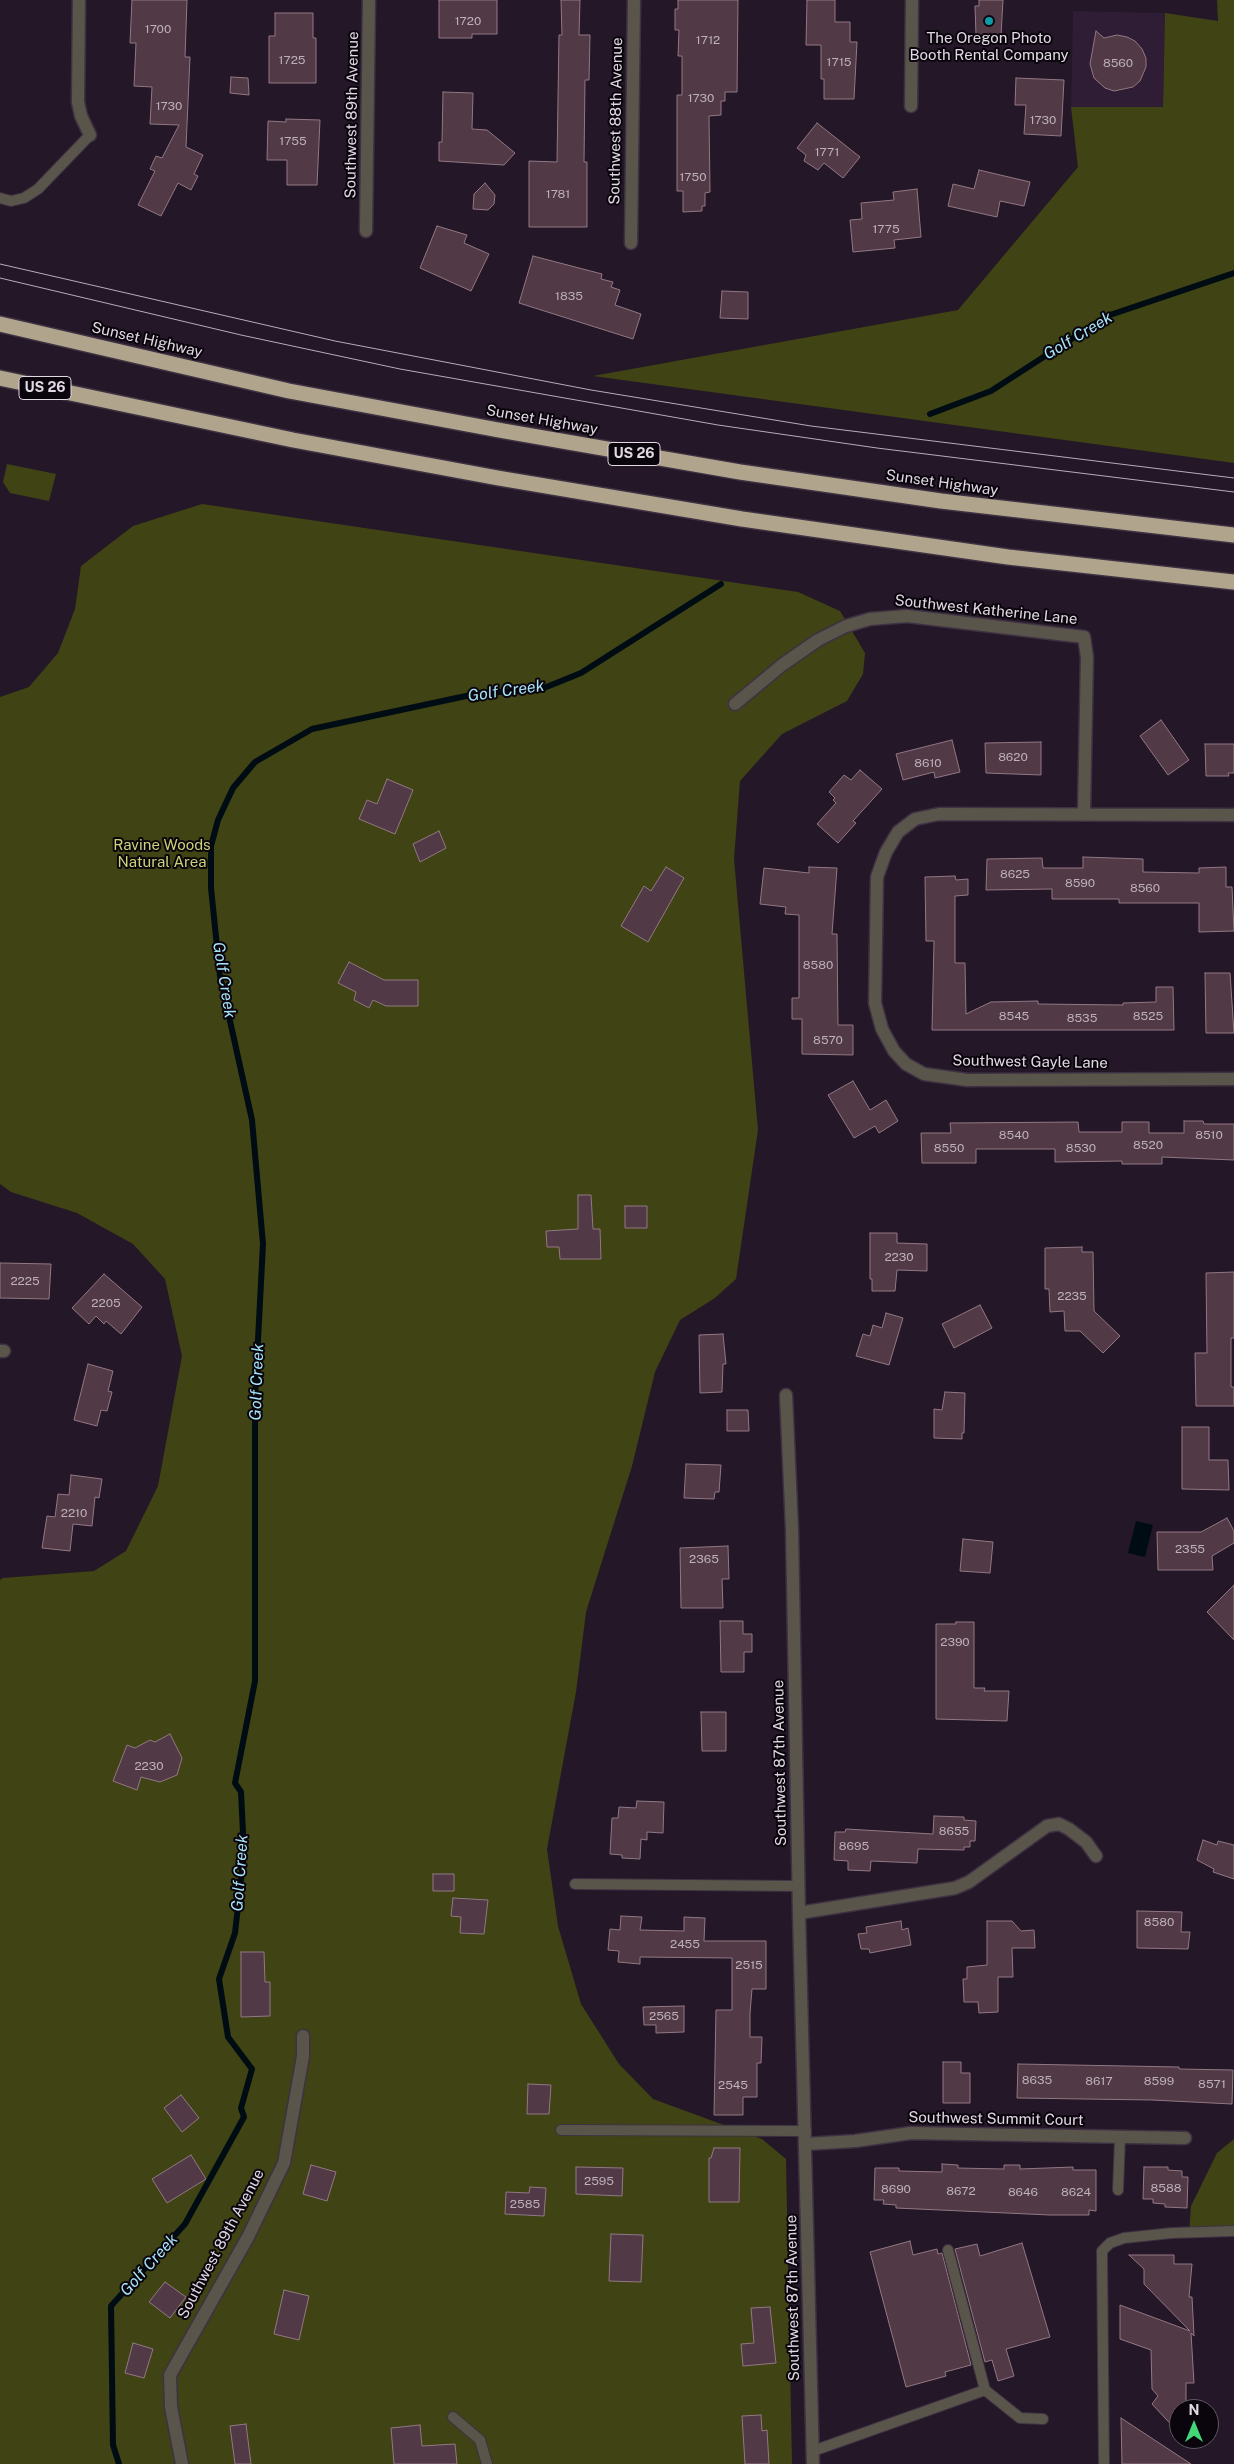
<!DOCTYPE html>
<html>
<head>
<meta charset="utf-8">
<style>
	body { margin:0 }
	#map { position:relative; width:1234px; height:2464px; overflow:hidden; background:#241728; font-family:"Public Sans",sans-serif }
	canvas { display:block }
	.north { position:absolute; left:1169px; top:2399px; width:50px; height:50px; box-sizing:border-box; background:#0a050c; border:1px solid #605962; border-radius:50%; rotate:0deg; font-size:14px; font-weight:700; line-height:20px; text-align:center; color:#e1d8e4 }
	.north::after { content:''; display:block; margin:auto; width:18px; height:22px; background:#44d77a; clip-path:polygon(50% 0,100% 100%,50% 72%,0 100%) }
</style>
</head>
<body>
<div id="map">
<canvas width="1234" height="2464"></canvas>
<div class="north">N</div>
</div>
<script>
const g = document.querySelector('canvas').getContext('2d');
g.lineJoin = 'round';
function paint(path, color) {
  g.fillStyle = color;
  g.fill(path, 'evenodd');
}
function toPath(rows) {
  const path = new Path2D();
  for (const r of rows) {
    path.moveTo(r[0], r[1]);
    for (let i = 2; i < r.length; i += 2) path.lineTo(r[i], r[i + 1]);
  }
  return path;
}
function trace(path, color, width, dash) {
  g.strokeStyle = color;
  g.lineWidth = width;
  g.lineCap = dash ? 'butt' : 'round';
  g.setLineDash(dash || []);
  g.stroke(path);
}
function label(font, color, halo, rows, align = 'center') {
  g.font = font + ' "Public Sans",sans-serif';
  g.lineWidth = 4;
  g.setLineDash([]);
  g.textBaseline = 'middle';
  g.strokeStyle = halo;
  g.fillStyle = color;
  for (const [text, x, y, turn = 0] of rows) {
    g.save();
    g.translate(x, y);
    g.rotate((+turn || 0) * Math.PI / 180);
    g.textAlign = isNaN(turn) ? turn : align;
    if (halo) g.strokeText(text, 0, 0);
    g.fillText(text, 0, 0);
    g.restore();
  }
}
paint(toPath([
	[1073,11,1165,13,1163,107,1071,107]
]), '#2e1d34');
paint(toPath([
	[1217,0,1234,0,1234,463,593,376,958,310,1078,167,1071,107,1163,107,1165,13,1218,21],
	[7,464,56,474,49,501,10,493,3,482],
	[202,504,798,592,840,611,865,653,863,674,847,701,782,734,740,781,734,859,758,1130,736,1279,715,1298,680,1320,655,1372,632,1466,586,1612,576,1692,547,1849,558,1926,581,2004,619,2064,653,2099,762,2139,786,2159,792,2464,0,2464,0,1580,3,1578,94,1571,126,1551,158,1486,182,1356,165,1279,133,1244,77,1213,11,1192,0,1184,0,697,29,687,58,653,75,609,81,566,133,526],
	[1234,2139,1234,2236,1189,2234,1191,2206,1217,2153]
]), '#404314');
paint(toPath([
	[1136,1521,1153,1525,1145,1557,1128,1553]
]), '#000c13');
trace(toPath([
	[930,414,991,391,1107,316,1234,273],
	[119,2464,113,2445,111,2306,185,2224,244,2117,241,2108,252,2069,228,2037,219,1979,235,1933,244,1853,241,1792,235,1783,255,1681,255,1397,263,1244,252,1120,220,976,211,888,211,846,218,820,233,788,255,762,312,729,480,693,539,690,581,673,721,584]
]), '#000c13', 6);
const building = toPath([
	[132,0,187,0,185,57,190,57,186,147,203,155,194,174,198,176,191,190,178,183,161,216,138,205,155,171,150,169,156,156,162,158,179,125,150,124,152,87,134,86,136,43,130,43,132,0],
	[439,0,497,0,497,34,472,34,472,38,439,38,439,0],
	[561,0,580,0,579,35,590,35,589,80,585,80,584,162,587,162,587,227,529,227,529,161,557,162,559,35,562,35,561,0],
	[678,0,738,0,737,92,725,92,725,101,721,101,721,115,709,116,710,192,705,193,705,206,702,206,702,211,683,212,683,191,677,191,677,95,682,95,682,56,678,56,679,30,675,30,675,9,678,9,678,0],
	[807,0,835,0,835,22,850,22,850,42,857,42,854,99,824,99,824,79,821,79,821,45,806,45,807,0],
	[979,0,1003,0,1001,35,976,35,975,6,979,6,979,0],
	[275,13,313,13,313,38,316,38,316,83,269,83,269,36,275,36,275,13],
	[1096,31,1104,38,1117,35,1127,37,1135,41,1142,49,1146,58,1146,67,1140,81,1133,87,1114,91,1105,88,1094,78,1090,64,1096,31],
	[231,77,248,78,249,95,230,93,231,77],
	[1016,78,1064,80,1061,136,1024,134,1026,105,1015,105,1016,78],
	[443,92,473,93,472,129,487,130,515,153,504,165,439,161,439,142,442,142,443,92],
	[286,119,320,120,317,185,287,185,287,160,267,160,268,121,286,122,286,119],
	[817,123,860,157,843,178,824,163,818,170,804,161,806,155,797,148,817,123],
	[979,170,1030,182,1024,206,1000,201,997,217,948,206,953,184,974,189,979,170],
	[485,183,495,195,494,204,488,210,473,209,474,194,485,183],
	[917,189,921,237,894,240,895,248,853,252,850,220,862,219,861,203,894,200,893,192,917,189],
	[437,226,467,235,464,243,489,254,471,291,420,268,437,226],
	[533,256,602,274,601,279,613,282,611,287,620,290,615,305,641,314,633,339,519,303,533,256],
	[722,291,748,292,748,319,720,318,722,291],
	[1161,720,1189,760,1168,775,1140,736,1161,720],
	[952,740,960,772,935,778,934,772,903,780,896,754,952,740],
	[1041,742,1041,775,986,773,985,743,1041,742],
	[1205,744,1234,744,1234,773,1228,773,1229,776,1206,776,1205,744],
	[860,770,882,789,853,821,856,823,838,843,817,824,836,803,833,800,835,798,829,792,844,775,851,780,860,770],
	[387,779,413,790,395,834,359,819,367,800,377,804,387,779],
	[439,831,446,848,420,862,413,844,439,831],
	[1083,857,1143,859,1143,872,1199,873,1199,868,1226,867,1226,887,1232,887,1234,931,1199,932,1199,903,1119,903,1119,899,1052,899,1052,889,986,890,987,859,1042,858,1043,868,1083,868,1083,857],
	[666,867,684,878,648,942,621,926,644,886,651,891,666,867],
	[809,867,837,868,832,934,837,934,838,1025,853,1025,853,1055,802,1054,802,1019,792,1019,792,998,799,998,799,915,785,914,786,907,760,904,764,868,809,873,809,867],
	[955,876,956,880,968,879,968,895,955,896,955,963,965,963,966,1014,991,1002,1038,1001,1038,1004,1123,1005,1123,1003,1156,1002,1156,987,1173,987,1174,1030,932,1030,934,941,926,941,925,877,955,876],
	[349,962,384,980,418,980,418,1006,386,1006,373,1000,369,1008,354,1000,356,992,338,983,349,962],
	[1205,973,1230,973,1234,1033,1206,1033,1205,973],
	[853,1081,870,1110,886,1100,898,1121,879,1133,875,1126,854,1138,828,1095,853,1081],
	[1184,1121,1203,1121,1204,1124,1234,1124,1234,1160,1162,1157,1162,1164,1122,1164,1122,1161,1055,1162,1055,1149,976,1149,976,1163,922,1163,921,1133,951,1133,950,1123,1078,1122,1079,1132,1122,1132,1122,1122,1149,1122,1149,1133,1184,1133,1184,1121],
	[578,1195,591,1195,593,1229,600,1229,601,1259,560,1259,559,1247,547,1247,546,1231,578,1229,578,1195],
	[625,1206,647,1206,647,1228,625,1228,625,1206],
	[870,1233,897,1233,897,1243,927,1244,927,1271,897,1270,895,1291,872,1291,872,1279,870,1279,870,1233],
	[1082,1247,1082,1252,1093,1252,1094,1311,1120,1336,1103,1353,1080,1331,1065,1331,1064,1311,1050,1312,1049,1289,1045,1289,1045,1248,1082,1247],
	[0,1263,51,1264,49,1299,0,1298,0,1263],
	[1234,1272,1234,1338,1231,1338,1231,1387,1234,1387,1234,1406,1196,1406,1195,1353,1207,1353,1206,1273,1234,1272],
	[104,1274,142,1307,121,1334,106,1321,104,1324,96,1316,89,1324,72,1308,104,1274],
	[980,1305,992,1328,954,1348,942,1324,980,1305],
	[886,1313,903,1318,889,1365,856,1356,863,1334,870,1336,873,1325,882,1328,886,1313],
	[723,1334,726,1364,723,1364,722,1392,700,1393,699,1335,723,1334],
	[88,1364,113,1371,108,1391,112,1392,107,1411,101,1410,97,1426,74,1420,88,1364],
	[945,1392,965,1393,964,1433,962,1433,962,1439,934,1438,934,1409,942,1410,945,1392],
	[727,1410,748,1410,749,1431,727,1431,727,1410],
	[1182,1427,1209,1427,1209,1460,1228,1460,1229,1490,1182,1489,1182,1427],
	[686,1464,721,1465,719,1492,715,1492,714,1499,684,1498,686,1464],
	[71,1475,102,1479,99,1498,95,1497,92,1526,73,1524,70,1551,42,1548,47,1516,55,1517,58,1494,69,1495,71,1475],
	[1227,1518,1234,1531,1234,1543,1212,1556,1213,1570,1158,1570,1157,1532,1201,1532,1227,1518],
	[963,1539,993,1542,990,1573,960,1571,963,1539],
	[728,1546,729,1579,722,1579,723,1608,681,1608,680,1548,728,1546],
	[1234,1585,1234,1640,1207,1612,1234,1585],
	[720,1621,743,1621,743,1634,752,1634,752,1652,744,1652,744,1672,721,1672,720,1621],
	[956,1622,974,1622,974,1688,985,1688,984,1691,1009,1691,1007,1721,936,1719,936,1624,956,1624,956,1622],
	[701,1712,726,1712,726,1751,702,1751,701,1712],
	[170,1734,182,1758,177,1775,160,1782,141,1777,137,1790,113,1781,127,1745,135,1748,150,1740,155,1742,170,1734],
	[637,1801,664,1802,663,1833,647,1832,647,1840,641,1839,640,1859,622,1858,622,1855,610,1854,612,1818,618,1818,619,1807,636,1808,637,1801],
	[934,1816,964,1817,964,1820,976,1821,975,1841,970,1841,970,1847,964,1847,964,1850,918,1849,917,1863,871,1861,870,1871,848,1870,848,1861,834,1860,835,1832,845,1832,846,1829,933,1834,934,1816],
	[1203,1840,1217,1845,1218,1841,1234,1845,1234,1879,1213,1872,1214,1869,1197,1860,1203,1840],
	[433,1874,454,1874,454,1891,433,1891,433,1874],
	[453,1898,488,1900,484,1934,460,1933,461,1917,451,1916,453,1898],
	[1137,1911,1182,1912,1181,1932,1190,1932,1188,1949,1137,1948,1137,1911],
	[621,1916,642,1917,640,1930,684,1931,684,1917,705,1918,704,1941,766,1941,766,1989,752,1989,750,2013,750,2037,762,2037,761,2063,757,2063,757,2097,743,2097,743,2115,714,2115,716,2010,732,2010,732,1958,640,1957,640,1964,618,1962,619,1951,608,1950,610,1929,620,1930,621,1916],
	[901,1921,902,1930,908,1928,911,1945,870,1953,869,1949,861,1949,858,1934,867,1933,866,1927,901,1921],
	[987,1921,1012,1921,1021,1931,1034,1930,1035,1948,1012,1948,1013,1977,998,1977,998,2012,979,2013,978,2002,964,2002,963,1979,967,1979,967,1967,987,1965,987,1921],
	[241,1952,264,1952,265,1982,270,1982,270,2016,241,2017,241,1952],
	[684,2006,684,2032,656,2033,656,2025,644,2025,643,2007,684,2006],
	[943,2062,961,2062,961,2073,970,2073,970,2103,943,2103,943,2062],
	[1018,2064,1179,2067,1179,2069,1233,2070,1232,2104,1152,2100,1017,2098,1018,2064],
	[528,2084,551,2085,549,2114,527,2114,528,2084],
	[181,2095,199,2118,182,2132,164,2108,181,2095],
	[714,2148,740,2148,739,2202,709,2202,709,2158,711,2158,714,2148],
	[191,2155,206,2179,167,2203,152,2179,191,2155],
	[942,2164,958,2165,958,2168,1004,2169,1004,2165,1020,2165,1020,2169,1073,2167,1073,2170,1096,2170,1096,2211,1089,2210,1089,2215,1050,2215,896,2208,896,2205,883,2204,884,2200,874,2200,875,2168,899,2168,899,2171,942,2172,942,2164],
	[311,2165,336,2172,327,2201,303,2194,311,2165],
	[576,2167,623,2168,622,2196,576,2194,576,2167],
	[1144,2167,1168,2167,1168,2170,1182,2171,1182,2177,1188,2177,1187,2208,1165,2207,1165,2204,1153,2203,1153,2199,1143,2199,1144,2167],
	[530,2187,546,2188,544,2216,505,2214,506,2192,529,2193,530,2187],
	[611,2234,643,2235,641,2282,609,2281,611,2234],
	[910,2241,913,2255,937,2249,938,2254,942,2253,971,2365,945,2372,946,2376,906,2387,870,2252,910,2241],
	[1022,2243,1050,2337,1006,2349,1014,2376,998,2381,992,2360,985,2362,955,2249,977,2244,980,2256,1022,2243],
	[1129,2255,1174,2255,1174,2264,1192,2264,1189,2297,1192,2297,1194,2336,1191,2333,1194,2383,1186,2383,1186,2409,1179,2409,1179,2433,1152,2404,1158,2396,1152,2389,1151,2350,1120,2339,1120,2305,1190,2331,1144,2284,1144,2269,1129,2255],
	[165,2282,186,2297,170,2318,149,2302,165,2282],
	[284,2290,309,2296,299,2340,274,2334,284,2290],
	[770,2307,776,2363,743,2366,741,2344,754,2343,751,2308,770,2307],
	[133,2343,153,2349,144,2378,125,2373,133,2343],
	[761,2415,762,2431,767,2430,769,2464,745,2464,742,2416,761,2415],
	[1121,2418,1191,2464,1122,2464,1121,2418],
	[246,2424,251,2464,235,2464,230,2426,246,2424],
	[420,2425,422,2446,455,2444,457,2464,394,2464,391,2428,420,2425]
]);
paint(building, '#513945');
trace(building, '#927884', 1);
const service = toPath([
	[0,198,11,201,24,198,38,189,90,135],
	[575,1884,798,1886],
	[561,2130,806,2131],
	[1118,2190,1120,2137],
	[985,2390,1020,2418,1043,2419],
	[453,2417,480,2440,487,2464],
	[813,2451,985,2390,948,2250],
	[1104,2464,1102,2251,1110,2243,1124,2238,1172,2233,1234,2231]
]);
const minor = toPath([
	[79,0,78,102,81,116,90,135],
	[911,106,912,0],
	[366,231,369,0],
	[631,243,634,0],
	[735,704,782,665,818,640,846,626,870,619,907,616,1084,637,1087,657,1084,813],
	[1234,815,939,814,915,819,898,832,886,852,877,877,875,1003,882,1029,894,1051,906,1064,924,1074,967,1080,1234,1079],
	[0,1351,4,1351],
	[786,1395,792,1529,799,1913,813,2464],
	[799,1913,955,1888,969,1882,1047,1826,1059,1824,1069,1829,1086,1842,1096,1856],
	[806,2144,855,2141,911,2133,1185,2138],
	[182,2464,171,2407,170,2375,248,2237,284,2163,303,2056,303,2036]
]);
const motorway = toPath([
	[0,324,289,391,504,431,740,472,941,501,1234,535],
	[0,378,293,440,498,478,742,519,1008,557,1234,582]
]);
trace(service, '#3e3242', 12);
trace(minor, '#3e3242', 15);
trace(motorway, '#3e3242', 18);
trace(service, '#5a554b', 10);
trace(minor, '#5a554b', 12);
trace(motorway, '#b1a48c', 15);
trace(toPath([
	[0,264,335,341,591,390,811,426,1234,478],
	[0,278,241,335,400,369,718,425,877,448,1234,492]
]), '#b7adba', 1);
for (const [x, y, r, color] of [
	[989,21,5,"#0f9aa8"]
]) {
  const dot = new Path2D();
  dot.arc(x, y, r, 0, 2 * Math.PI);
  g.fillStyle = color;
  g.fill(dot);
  trace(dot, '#0a050c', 2);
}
label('12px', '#bdb0bc', null, [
	["1720",468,21],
	["1700",158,29],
	["1712",708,40],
	["1725",292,60],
	["1715",839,62],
	["8560",1118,63],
	["1730",701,98],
	["1730",169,106],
	["1730",1043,120],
	["1755",293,141],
	["1771",827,152],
	["1750",693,177],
	["1781",558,194],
	["1775",886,229],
	["1835",569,296],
	["8620",1013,757],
	["8610",928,763],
	["8625",1015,874],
	["8590",1080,883],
	["8560",1145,888],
	["8580",818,965],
	["8545",1014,1016],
	["8525",1148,1016],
	["8535",1082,1018],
	["8570",828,1040],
	["8540",1014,1135],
	["8510",1209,1135],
	["8520",1148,1145],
	["8550",949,1148],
	["8530",1081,1148],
	["2230",899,1257],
	["2225",25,1281],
	["2235",1072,1296],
	["2205",106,1303],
	["2210",74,1513],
	["2355",1190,1549],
	["2365",704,1559],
	["2390",955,1642],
	["2230",149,1766],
	["8655",954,1831],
	["8695",854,1846],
	["8580",1159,1922],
	["2455",685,1944],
	["2515",749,1965],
	["2565",664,2016],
	["8635",1037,2080],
	["8617",1099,2081],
	["8599",1159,2081],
	["8571",1212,2084],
	["2545",733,2085],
	["2595",599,2181],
	["8588",1166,2188],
	["8690",896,2189],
	["8672",961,2191],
	["8646",1023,2192],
	["8624",1076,2192],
	["2585",525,2204]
]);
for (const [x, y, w] of [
	[45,388,52],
	[634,454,52]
]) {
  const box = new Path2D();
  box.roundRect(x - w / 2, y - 11.5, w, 23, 4);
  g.fillStyle = '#0a050c';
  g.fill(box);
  trace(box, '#e1d8e4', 1);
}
label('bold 14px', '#e1d8e4', null, [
	["US 26",45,388],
	["US 26",634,454]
]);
label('15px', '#e1d8e4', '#0a050c', [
	["The Oregon Photo",989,38],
	["Booth Rental Company",989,55]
]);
label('15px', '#e1d8e4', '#0a050c', [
	["Southwest 89th Avenue",352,115,-89],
	["Southwest 88th Avenue",616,121,-89],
	["Sunset Highway",147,340,13],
	["Sunset Highway",542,420,10],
	["Sunset Highway",942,483,8],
	["Southwest Katherine Lane",986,610,6],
	["Southwest Gayle Lane",1030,1062,1],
	["Southwest 87th Avenue",780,1763,-91],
	["Southwest Summit Court",996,2119,1],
	["Southwest 89th Avenue",221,2244,-62],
	["Southwest 87th Avenue",793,2298,-91]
]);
label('15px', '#ccd379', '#0a050c', [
	["Ravine Woods",162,845],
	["Natural Area",162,862]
]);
label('italic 16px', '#a6e4f9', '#0a050c', [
	["Golf Creek",1078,336,-31],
	["Golf Creek",506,691,-8],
	["Golf Creek",224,980,81],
	["Golf Creek",257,1382,-88],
	["Golf Creek",240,1873,-86],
	["Golf Creek",149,2265,-48]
]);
</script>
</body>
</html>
